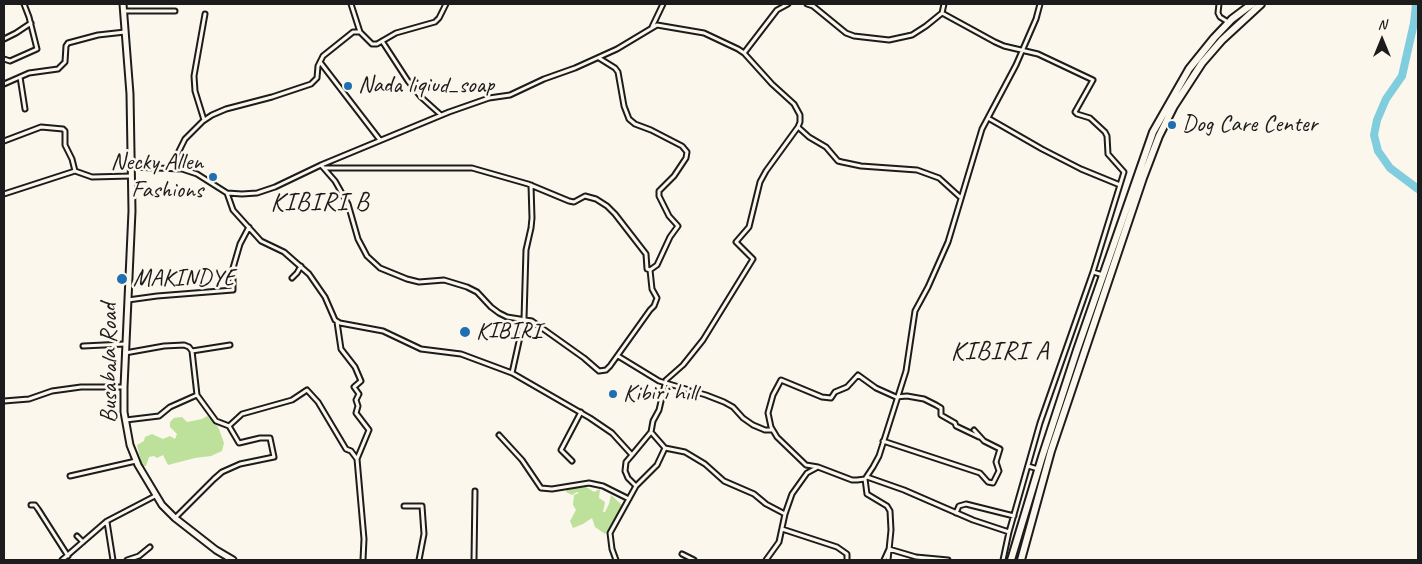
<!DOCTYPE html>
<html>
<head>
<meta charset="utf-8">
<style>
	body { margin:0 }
	#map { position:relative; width:1422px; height:564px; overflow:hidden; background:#fbf7ec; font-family:Caveat,sans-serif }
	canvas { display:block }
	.frame { position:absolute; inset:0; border:5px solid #1c1c1c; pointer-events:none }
	.north { position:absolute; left:1357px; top:15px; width:50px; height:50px; -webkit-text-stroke:4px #fbf7ec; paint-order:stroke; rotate:0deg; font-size:14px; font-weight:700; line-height:20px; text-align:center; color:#1c1c1c }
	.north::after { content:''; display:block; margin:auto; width:18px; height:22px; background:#1c1c1c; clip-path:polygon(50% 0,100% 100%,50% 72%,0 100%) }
</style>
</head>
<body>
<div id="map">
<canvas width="1422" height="564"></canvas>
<div class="frame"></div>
<div class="north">N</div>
</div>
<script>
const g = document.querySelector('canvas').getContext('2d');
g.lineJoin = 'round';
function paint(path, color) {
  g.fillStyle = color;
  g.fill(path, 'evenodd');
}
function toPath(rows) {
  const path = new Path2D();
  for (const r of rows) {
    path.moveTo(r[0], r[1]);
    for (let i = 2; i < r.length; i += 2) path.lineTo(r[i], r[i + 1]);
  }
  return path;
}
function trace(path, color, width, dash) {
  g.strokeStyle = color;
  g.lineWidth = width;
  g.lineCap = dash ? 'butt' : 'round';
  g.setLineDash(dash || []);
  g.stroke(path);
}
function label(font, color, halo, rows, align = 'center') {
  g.font = font + ' Caveat,sans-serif';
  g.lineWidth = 5;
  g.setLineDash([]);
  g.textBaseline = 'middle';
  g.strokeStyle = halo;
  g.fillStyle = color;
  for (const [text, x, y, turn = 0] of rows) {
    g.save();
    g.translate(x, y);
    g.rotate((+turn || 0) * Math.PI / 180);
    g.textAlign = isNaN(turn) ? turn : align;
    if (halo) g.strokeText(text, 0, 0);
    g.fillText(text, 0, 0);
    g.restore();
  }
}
paint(toPath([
	[207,416,215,422,219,429,224,443,222,451,211,456,195,458,168,465,163,455,157,458,154,456,149,457,146,466,142,466,137,445,144,441,145,437,152,434,163,439,170,436,175,439,177,434,170,427,170,422,174,418,182,417,187,422,202,419],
	[579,485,588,488,594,492,600,489,599,498,605,502,603,512,605,512,609,504,611,495,622,505,618,515,605,534,595,527,592,518,583,524,573,528,570,521,576,510,573,505,574,495,579,493,577,492,572,495,566,492,568,487]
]), '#bde19b');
trace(toPath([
	[1416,4,1414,23,1402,76,1386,99,1377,120,1374,135,1378,151,1390,168,1418,189]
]), '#80cdde', 8);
const street = toPath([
	[351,4,360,32],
	[807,4,813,6,846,33,854,36,889,40,912,35,926,26,942,13,944,4],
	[1219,4,1218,13,1220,17,1228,22],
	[124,11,175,11],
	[942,13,995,42,1004,46,1038,54,1093,80,1075,112,1077,114,1090,118,1105,132,1107,136,1108,154,1124,172,1093,272,1103,275],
	[652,27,663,4],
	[4,39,16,33,31,23],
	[382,41,408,81,421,97,441,115],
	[744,53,777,10,788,4],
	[599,58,615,68,618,72,624,106,629,119,635,124,651,130,682,146,687,152,686,158,674,176,659,191,659,196,669,216,678,226,670,237,657,265,650,270],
	[4,59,10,61,37,49,29,17,24,4],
	[320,62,380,140],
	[20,77,25,109],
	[4,84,29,73,58,69,65,62,66,46,68,43,98,35,125,32],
	[988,118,1042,149,1081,169,1120,185],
	[204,120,195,91,194,76,205,14],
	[798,127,809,137,826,147,838,161,842,162,861,166,917,170,939,178,961,198],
	[4,141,41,127,63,129,65,131,65,145,72,159,75,171],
	[321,165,335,181,348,204,358,239,367,256,380,268,407,279,419,282,444,280,467,287,477,292,491,307,499,313,507,317,532,321,584,358,599,371,606,370,610,366,650,310,654,306,657,298,652,289,650,270,647,269,646,254,615,214,607,206,596,199,585,196,574,202,569,201,528,184,472,168,324,168],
	[131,167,182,169,197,174,227,193,242,194,257,193,275,187,321,165,449,112,489,98,510,95,544,79,575,68,617,49,657,25,704,33,738,49,744,53,772,84,794,104,800,115,800,122,798,127,766,171,760,182,749,227,736,242,753,259,703,340,683,365,666,380,659,410,653,421,651,432,665,448,685,452,705,464,724,481,754,494,766,504,785,514],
	[171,167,185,139,203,121,212,115,226,109,272,97,311,84,317,78,318,66,323,56,353,32,360,32,372,44,377,44,396,33,435,22,439,18,446,4],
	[227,193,233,210,261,241,284,252,309,274,325,297,335,320,340,323,383,331,421,349,461,354,512,373,590,418,612,433,632,455,626,462,625,471,628,478,636,486,610,533,612,549,616,560],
	[4,194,75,171,92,177,131,176],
	[292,278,297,273,301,266],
	[128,300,157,296,233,290,233,268,240,244,249,227],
	[337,322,341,349,355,367,361,381,354,387,359,394,356,400,358,406,356,413,369,430,357,459,364,539,363,560],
	[83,346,125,344],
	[192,351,197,395,216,421,229,426,242,414,292,400,307,390,318,402,346,449,351,451,357,459],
	[125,353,164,346,184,345,189,347,192,351,230,345],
	[618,356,659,381,706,395,724,402,733,407,743,418,753,425,765,430,772,430],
	[512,373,524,319,526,250,531,228,532,218,531,185],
	[4,401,29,399,52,391,81,387,124,387],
	[126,420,159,416,170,407,197,395],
	[499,435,522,460,541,488,552,489,589,483,603,486,629,499],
	[883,441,980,473,988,482,993,483,999,471,996,462,1000,449,984,441,974,430],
	[632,455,651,432],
	[572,461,561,450,581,412],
	[1028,466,1038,469],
	[818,467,806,465,777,437,771,427,768,413,773,395,781,380,822,397,831,398,835,392,847,387,858,375,876,388,896,397,907,396,924,399,936,405,941,408,941,415,955,423,956,426,979,437],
	[70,476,136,461],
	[867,477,904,490,973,520,1009,532],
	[865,479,867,494,887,506,890,511,891,530,888,560],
	[636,486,657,465,665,448],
	[31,505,35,505,38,509,68,556],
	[404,506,422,506,424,534,419,560],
	[956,513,959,506,966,504,1014,516],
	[175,518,214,479,222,472,240,464,274,457,270,438,260,438,239,443,229,426],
	[107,522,113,560],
	[782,529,837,547,847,554,847,560],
	[77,536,83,542],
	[682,554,694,560],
	[62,560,107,521,155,496],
	[127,560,139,556,150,547],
	[474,560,475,491],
	[766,560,779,542,785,514,792,494,807,473,818,467,852,480,857,480,865,479,873,467,879,456,906,371,915,311,928,287,948,242,982,129,1016,65,1036,19,1040,4],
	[884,560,889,549,916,557,948,560],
	[1003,560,1009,532,1040,423,1093,272]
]);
const secondary = toPath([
	[123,4,130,94,132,211,124,387,124,412,130,445,138,465,162,505,175,518,216,550,233,560]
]);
const highway = toPath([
	[1011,560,1042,457,1077,350,1153,132,1189,69,1214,38,1232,19,1252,4],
	[1021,560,1051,451,1143,178,1159,136,1174,106,1202,63,1222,40,1261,4]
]);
trace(street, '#1c1c1c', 7);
trace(secondary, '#1c1c1c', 9);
trace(highway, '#1c1c1c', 10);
trace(street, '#fbf7ec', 3);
trace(secondary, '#fbf7ec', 5);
trace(highway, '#fbf7ec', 6);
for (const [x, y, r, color] of [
	[348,86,5,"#1f6fb2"],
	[1172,125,5,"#1f6fb2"],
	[213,177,5,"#1f6fb2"],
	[122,279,6,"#1f6fb2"],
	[465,332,6,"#1f6fb2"],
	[613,394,5,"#1f6fb2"]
]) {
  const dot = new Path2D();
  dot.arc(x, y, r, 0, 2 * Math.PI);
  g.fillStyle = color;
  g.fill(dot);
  trace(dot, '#fbf7ec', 2);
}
label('24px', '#1c1c1c', '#fbf7ec', [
	["Nada liqiud_soap",358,86],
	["Dog Care Center",1182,125],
	["Necky Allen",203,163,"right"],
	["Fashions",203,191,"right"],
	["MAKINDYE",133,279],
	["KIBIRI",476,332],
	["Kibiri hill",623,394]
], 'left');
label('24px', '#1c1c1c', '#fbf7ec', [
	["Busabala Road",110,363,-90]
]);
g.letterSpacing = '1px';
label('26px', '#1c1c1c', '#fbf7ec', [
	["KIBIRI B",320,203],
	["KIBIRI A",1000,352]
]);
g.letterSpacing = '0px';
</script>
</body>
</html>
